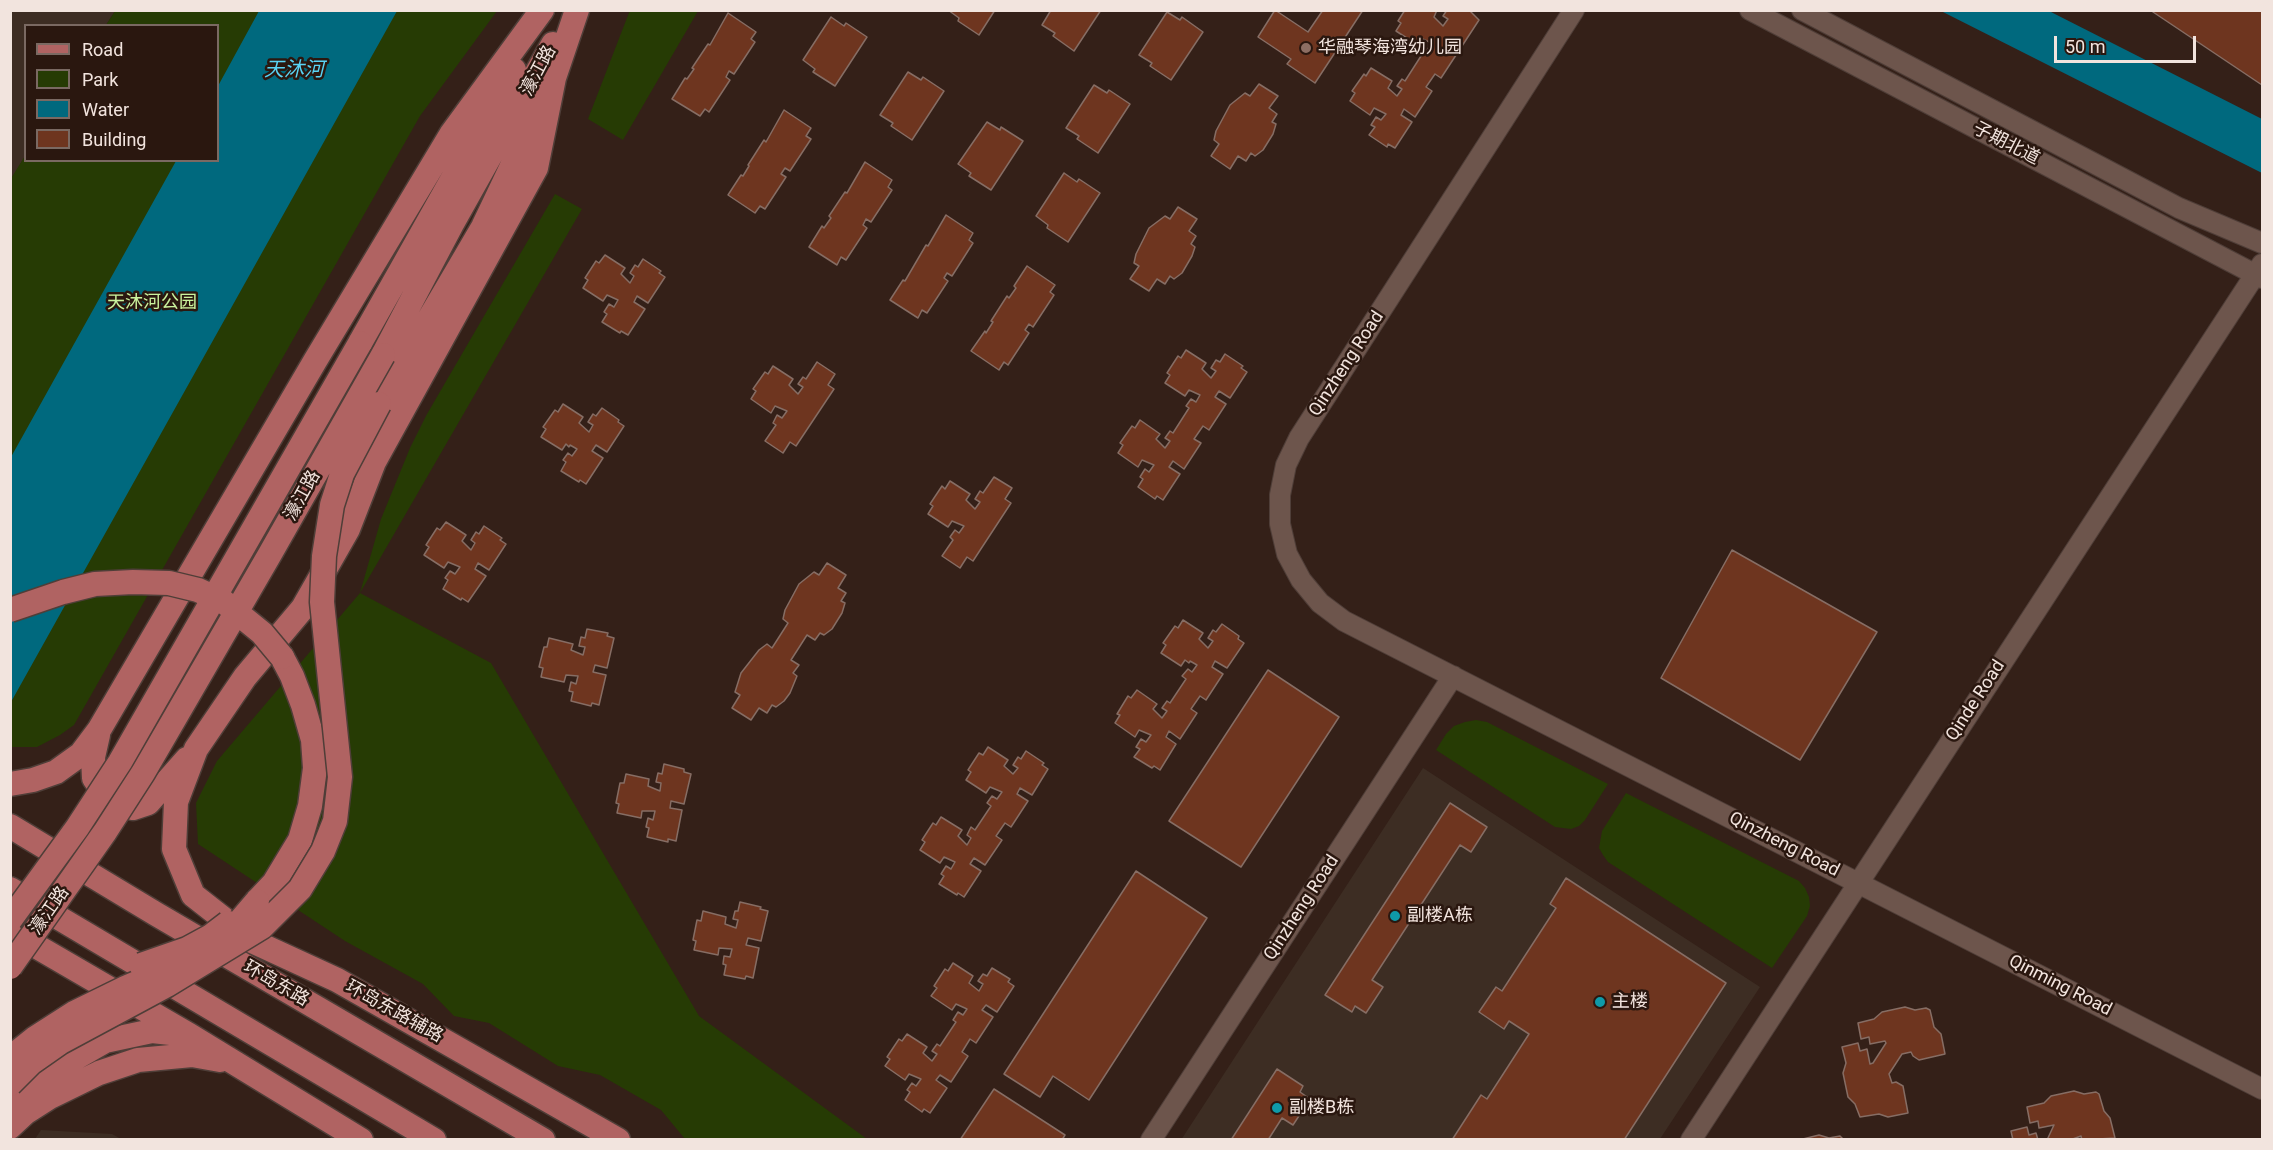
<!DOCTYPE html>
<html>
<head>
<meta charset="utf-8">
<style>
	body { margin:0 }
	#map { position:relative; width:2273px; height:1150px; overflow:hidden; background:#342018; font-family:Roboto,sans-serif }
	canvas { display:block }
	.frame { position:absolute; inset:0; border:12px solid #f2e4de; pointer-events:none }
	.legend { position:absolute; left:24px; top:24px; width:195px; height:138px; box-sizing:border-box; background:#2a170f; border:2px solid #7a6962; margin:0; padding:8px 10px; list-style:none; font-size:18px; color:#f2e4de }
	.legend li { display:flex; align-items:center; gap:12px; height:30px }
	.legend b { width:30px; border:2px solid #7a6962 }
	.scale { position:absolute; left:2054px; top:36px; width:142px; height:27px; box-sizing:border-box; border:3px solid #f2e4de; border-top:0; padding-left:8px; font-size:18px; line-height:21px; white-space:nowrap; color:#f2e4de; -webkit-text-stroke:4px #2a170f; paint-order:stroke }
</style>
</head>
<body>
<div id="map">
<canvas width="2273" height="1150"></canvas>
<div class="frame"></div>
<ul class="legend">
<li><b style="height:8px;background:#b06362"></b>Road</li>
<li><b style="height:16px;background:#263b04"></b>Park</li>
<li><b style="height:16px;background:#00697e"></b>Water</li>
<li><b style="height:16px;background:#6e351f"></b>Building</li>
</ul>
<div class="scale">50 m</div>
</div>
<script>
const g = document.querySelector('canvas').getContext('2d');
g.lineJoin = 'round';
function paint(path, color) {
  g.fillStyle = color;
  g.fill(path, 'evenodd');
}
function toPath(rows) {
  const path = new Path2D();
  for (const r of rows) {
    path.moveTo(r[0], r[1]);
    for (let i = 2; i < r.length; i += 2) path.lineTo(r[i], r[i + 1]);
  }
  return path;
}
function trace(path, color, width, dash) {
  g.strokeStyle = color;
  g.lineWidth = width;
  g.lineCap = dash ? 'butt' : 'round';
  g.setLineDash(dash || []);
  g.stroke(path);
}
function label(font, color, halo, rows, align = 'center') {
  g.font = font + ' Roboto,"Noto Sans SC",sans-serif';
  g.lineWidth = 5;
  g.setLineDash([]);
  g.textBaseline = 'middle';
  g.strokeStyle = halo;
  g.fillStyle = color;
  for (const [text, x, y, turn = 0] of rows) {
    g.save();
    g.translate(x, y);
    g.rotate((+turn || 0) * Math.PI / 180);
    g.textAlign = isNaN(turn) ? turn : align;
    if (halo) g.strokeText(text, 0, 0);
    g.fillText(text, 0, 0);
    g.restore();
  }
}
paint(toPath([
	[11,11,115,11,106,25,26,26,25,156,11,180],
	[1423,768,1760,987,1660,1139,1181,1140],
	[41,1130,112,1134,121,1139,35,1139]
]), '#3d2d23');
paint(toPath([
	[630,10,698,11,623,140,588,119],
	[115,11,497,11,420,116,74,725,60,735,37,747,10,747,10,180,25,156,26,160,218,160,218,26,106,25],
	[555,194,582,209,360,593,491,663,699,1016,867,1139,685,1139,661,1110,600,1075,558,1066,489,1023,454,1016,423,984,345,941,198,844,196,803,217,761,360,593,381,519,410,448,427,414],
	[1476,720,1487,722,1608,784,1585,820,1579,826,1571,829,1555,827,1436,750,1446,734,1454,726,1465,722],
	[1626,793,1799,881,1805,888,1809,897,1810,906,1807,916,1772,968,1608,862,1603,855,1599,848,1602,831]
]), '#263b04');
paint(toPath([
	[259,11,397,11,11,702,11,457,176,161,218,160,218,86],
	[1941,11,2049,11,2262,119,2262,173]
]), '#00697e');
const building = toPath([
	[948,10,995,10,979,35,958,21,959,18,948,10],
	[1051,10,1101,10,1074,51,1053,36,1055,33,1042,25,1051,10],
	[1275,10,1308,32,1323,10,1363,10,1315,83,1287,64,1291,59,1258,37,1275,10],
	[1405,10,1437,10,1434,17,1443,26,1448,19,1443,16,1447,10,1469,10,1479,20,1462,46,1451,39,1447,45,1458,52,1441,78,1435,74,1426,87,1432,91,1415,117,1404,109,1401,115,1412,122,1395,148,1388,144,1387,147,1369,135,1375,127,1371,125,1376,117,1381,120,1386,114,1374,108,1370,115,1350,101,1355,93,1352,91,1364,74,1366,76,1371,68,1392,81,1388,88,1397,96,1402,89,1397,86,1402,79,1405,81,1421,56,1418,54,1423,47,1427,50,1432,43,1420,38,1416,44,1396,31,1401,23,1398,21,1405,10],
	[2150,10,2262,10,2262,85,2150,10],
	[1167,12,1180,20,1182,17,1203,32,1171,80,1150,66,1152,63,1139,55,1167,12],
	[728,13,756,32,751,39,755,42,734,74,729,71,726,77,730,80,709,112,705,109,700,116,672,99,685,78,687,79,694,69,692,68,708,44,710,45,728,13],
	[831,17,844,26,846,23,867,37,835,86,813,72,815,69,803,60,831,17],
	[908,72,921,80,923,77,944,91,912,140,891,126,893,123,880,115,908,72],
	[1259,84,1278,96,1269,108,1277,114,1272,122,1276,124,1273,134,1263,150,1255,156,1251,153,1246,161,1238,156,1230,169,1211,156,1219,144,1214,140,1216,131,1230,105,1245,93,1250,96,1259,84],
	[1094,85,1107,93,1109,90,1130,104,1098,153,1077,139,1079,136,1066,128,1094,85],
	[784,110,811,128,806,136,811,139,790,171,785,168,781,174,786,177,765,209,760,206,755,213,728,195,741,175,743,176,749,166,748,165,764,140,766,142,784,110],
	[987,122,1000,130,1001,127,1023,141,991,190,969,176,971,173,958,164,987,122],
	[865,162,892,180,888,187,892,190,871,222,866,219,863,225,867,228,846,260,841,257,837,265,809,247,822,226,824,228,831,218,829,216,845,192,847,193,865,162],
	[1064,173,1077,182,1079,179,1100,193,1068,242,1047,228,1048,225,1036,216,1064,173],
	[1178,207,1197,219,1189,231,1196,236,1191,244,1195,247,1192,256,1182,273,1174,279,1170,276,1165,284,1157,279,1149,291,1130,279,1139,266,1134,263,1136,254,1149,228,1165,216,1170,219,1178,207],
	[946,215,973,233,969,240,973,243,952,276,947,273,944,278,948,281,927,313,922,310,918,318,890,300,903,280,905,281,926,245,928,246,946,215],
	[605,255,625,268,621,274,630,283,634,276,630,273,635,265,638,267,643,259,661,271,659,273,665,277,648,303,637,296,634,302,645,309,628,335,621,331,620,333,602,322,607,314,604,312,609,304,614,307,618,300,607,295,603,301,583,288,588,280,585,278,596,261,599,263,605,255],
	[1027,266,1055,285,1050,292,1054,295,1033,327,1029,324,1025,330,1029,333,1008,365,1004,362,999,370,971,351,985,331,986,333,993,322,991,321,1007,296,1009,298,1016,288,1014,286,1027,266],
	[1186,350,1206,363,1202,369,1211,378,1216,371,1211,368,1216,360,1220,362,1225,354,1243,366,1241,368,1247,372,1230,398,1219,391,1215,397,1226,404,1209,430,1203,426,1194,439,1201,443,1184,469,1173,461,1169,467,1180,474,1163,500,1157,496,1155,499,1138,487,1143,479,1140,477,1145,469,1149,472,1154,465,1142,460,1138,467,1118,453,1123,445,1120,443,1132,426,1135,428,1140,420,1160,434,1156,439,1165,448,1170,441,1165,438,1170,431,1173,433,1189,408,1186,406,1191,399,1196,402,1200,395,1189,390,1185,396,1165,383,1170,375,1167,373,1178,356,1181,358,1186,350],
	[817,362,835,374,828,385,834,389,796,446,790,442,783,453,765,441,776,425,773,423,777,415,782,418,787,411,775,406,771,413,751,399,756,391,753,389,765,372,768,374,773,366,793,379,789,385,798,394,803,387,798,384,803,377,806,379,817,362],
	[563,404,583,417,579,423,589,432,593,425,588,422,593,414,596,416,602,408,619,420,618,422,624,426,607,452,596,445,592,451,603,458,586,484,580,480,579,482,561,471,566,462,563,460,568,453,572,456,577,449,570,445,569,447,566,444,562,450,541,437,546,429,543,427,555,410,558,412,563,404],
	[994,477,1012,488,1005,499,1011,503,973,561,967,557,960,568,942,556,953,540,950,537,955,530,959,533,964,526,952,521,948,527,928,514,933,506,930,504,942,486,945,489,950,481,970,494,966,500,975,509,980,502,975,499,980,491,983,493,994,477],
	[446,522,466,535,462,541,471,550,475,543,471,540,476,532,479,534,484,526,502,538,500,540,506,544,489,570,478,563,475,569,486,576,468,602,462,598,461,600,443,589,448,580,445,578,450,571,455,574,460,567,448,562,444,568,424,555,429,547,426,545,437,528,440,530,446,522],
	[1732,550,1877,632,1800,760,1661,678,1732,550],
	[827,563,846,575,838,588,846,593,841,601,845,603,842,613,832,629,824,635,820,633,815,640,807,635,791,660,799,665,793,673,797,676,790,693,784,701,776,707,772,705,767,713,759,708,751,720,732,708,740,695,735,692,741,673,759,650,767,644,772,648,788,623,783,619,785,610,799,584,814,572,819,575,827,563],
	[1183,620,1203,633,1199,639,1208,648,1213,641,1208,638,1213,630,1216,632,1222,624,1239,636,1238,639,1244,643,1227,668,1215,661,1212,667,1223,674,1206,700,1200,696,1191,709,1197,713,1180,739,1169,731,1166,737,1176,744,1160,770,1154,766,1152,768,1134,757,1140,749,1136,747,1141,739,1146,742,1151,735,1139,730,1135,737,1115,723,1120,715,1117,714,1128,696,1131,698,1137,690,1157,704,1153,709,1162,718,1167,711,1162,708,1167,701,1170,703,1186,679,1182,676,1188,669,1192,672,1197,665,1190,661,1189,663,1185,660,1181,666,1161,653,1166,645,1163,643,1175,626,1178,628,1183,620],
	[587,629,608,633,607,636,614,638,607,668,595,665,593,672,606,675,599,705,592,703,591,706,571,701,573,692,569,691,571,682,576,684,578,676,566,675,564,682,541,677,543,668,539,667,544,647,547,647,549,638,573,644,571,650,583,655,585,647,579,646,581,637,585,638,587,629],
	[1268,670,1339,717,1241,867,1169,821,1268,670],
	[988,747,1008,760,1004,766,1013,774,1018,768,1013,765,1018,757,1021,759,1026,751,1044,763,1042,765,1048,769,1032,795,1020,788,1017,794,1028,801,1011,827,1005,823,996,836,1002,840,985,865,974,858,970,864,981,871,964,897,958,893,957,895,939,884,944,876,941,874,946,866,951,869,955,862,944,857,940,863,920,850,925,842,922,840,933,823,936,825,941,817,962,830,958,836,967,845,971,838,967,835,971,827,975,830,991,806,987,803,992,796,997,799,1002,792,990,787,986,793,966,780,971,772,968,770,979,753,983,755,988,747],
	[664,764,684,769,684,772,691,774,684,804,671,801,670,808,682,810,676,841,668,839,668,842,647,837,649,828,646,827,648,818,653,820,655,811,642,811,641,818,617,813,619,804,616,803,620,783,624,783,626,774,649,779,648,786,660,791,661,783,656,782,658,773,662,774,664,764],
	[1450,803,1487,827,1471,852,1460,845,1372,980,1383,987,1366,1013,1355,1006,1352,1012,1325,995,1450,803],
	[1136,871,1207,918,1089,1100,1053,1076,1040,1097,1004,1074,1136,871],
	[1566,878,1726,983,1624,1140,1452,1140,1481,1095,1487,1099,1529,1034,1509,1021,1504,1029,1479,1012,1496,987,1502,991,1556,908,1550,904,1566,878],
	[740,902,761,907,760,909,768,911,761,941,748,938,746,945,759,948,753,978,746,976,745,979,724,975,726,965,723,964,724,956,730,957,732,949,719,948,718,955,694,950,696,941,693,940,697,920,701,921,703,911,726,917,725,924,736,928,738,920,733,919,735,911,738,911,740,902],
	[953,963,973,976,969,983,979,991,983,984,978,981,983,974,987,976,992,968,1010,979,1008,982,1014,986,997,1012,986,1005,982,1010,993,1017,976,1043,970,1039,962,1052,968,1056,951,1082,940,1075,936,1080,947,1088,930,1113,924,1109,922,1112,905,1100,910,1092,907,1090,912,1083,916,1086,921,1079,909,1074,905,1080,885,1066,890,1059,887,1057,899,1039,902,1041,907,1034,927,1047,923,1053,932,1061,937,1054,932,1051,937,1044,940,1046,956,1022,953,1020,958,1012,963,1015,967,1009,956,1004,952,1010,931,996,937,988,934,986,945,969,948,971,953,963],
	[1905,1007,1915,1010,1926,1008,1930,1010,1934,1027,1941,1034,1945,1054,1919,1060,1913,1056,1911,1052,1902,1054,1889,1074,1892,1083,1896,1082,1903,1086,1908,1113,1888,1117,1879,1114,1860,1117,1855,1104,1848,1097,1843,1073,1846,1063,1842,1047,1858,1043,1860,1051,1867,1049,1870,1064,1873,1063,1886,1043,1885,1041,1870,1044,1869,1037,1861,1039,1858,1023,1874,1019,1882,1012,1905,1007],
	[1277,1069,1303,1086,1300,1092,1310,1099,1293,1125,1282,1118,1268,1140,1231,1140,1277,1069],
	[994,1089,1065,1135,1062,1140,960,1140,994,1089],
	[2074,1091,2084,1094,2096,1092,2099,1094,2104,1111,2110,1118,2115,1138,2082,1140,2081,1136,2070,1140,2047,1140,2054,1125,2039,1128,2038,1121,2030,1123,2027,1107,2044,1103,2051,1096,2074,1091],
	[2027,1127,2029,1135,2036,1133,2038,1140,2013,1140,2011,1131,2027,1127],
	[1819,1135,1829,1138,1840,1136,1844,1140,1799,1140,1819,1135]
]);
paint(building, '#6e351f');
trace(building, '#866d64', 1.5);
const minor = toPath([
	[1574,10,1299,438,1286,465,1280,495,1280,524,1287,554,1301,580,1320,603,1344,621,2262,1089],
	[1750,10,2262,278],
	[1802,10,2179,208,2262,243],
	[1151,1140,1453,676],
	[1691,1140,2262,264]
]);
const major = toPath([
	[360,343,514,70],
	[383,355,452,224,553,44],
	[379,404,483,227,554,78,577,10],
	[98,735,93,757,94,778,104,793,118,803,133,808,148,803,187,759],
	[10,784,33,780,56,772,81,754,99,730,315,361,452,133,542,10],
	[10,826,156,914,543,1140],
	[10,889,434,1140],
	[257,901,274,883,300,840,310,806,315,768,313,740,303,705,292,676,282,657],
	[10,931,189,1035,361,1140],
	[228,934,250,940,337,980,618,1140],
	[244,935,193,895,174,849,176,802,196,749,245,677,303,608,348,529,374,462,536,168,554,78],
	[19,1105,42,1083,70,1061,105,1041,152,1031,180,1034],
	[10,1127,25,1113,50,1097,99,1073,138,1060,192,1055,220,1060]
]);
trace(minor, '#4f3e38', 22);
trace(major, '#4f3e38', 27);
trace(minor, '#6d554c', 20);
trace(major, '#b06362', 24);
const majorBridge = toPath([
	[10,610,63,592,95,584,133,582,169,583,198,590,224,602,262,633,282,657],
	[10,920,77,828,120,762,360,343],
	[216,949,257,901],
	[141,965,187,949,211,936,228,923],
	[10,967,105,832,143,773,270,554,383,355],
	[10,1058,35,1038,74,1013,125,988,167,970],
	[10,1084,31,1063,61,1042,167,985,262,927,300,889,323,851,335,821,340,777,322,602,324,556,332,505,342,474,379,404]
]);
trace(majorBridge, '#4f3e38', 27, []);
trace(majorBridge, '#b06362', 24);
for (const [x, y, r, color] of [
	[1306,48,6,"#8d6e63"],
	[1395,916,6,"#0f9aa8"],
	[1600,1002,6,"#0f9aa8"],
	[1277,1108,6,"#0f9aa8"]
]) {
  const dot = new Path2D();
  dot.arc(x, y, r, 0, 2 * Math.PI);
  g.fillStyle = color;
  g.fill(dot);
  trace(dot, '#2a170f', 2);
}
label('18px', '#f2e4de', '#2a170f', [
	["华融琴海湾幼儿园",1318,48],
	["副楼A栋",1407,916],
	["主楼",1612,1002],
	["副楼B栋",1289,1108]
], 'left');
label('18px', '#f2e4de', '#2a170f', [
	["濠江路",539,71,-62],
	["子期北道",2006,144,27],
	["Qinzheng Road",1347,364,-57],
	["濠江路",303,496,-61],
	["Qinde Road",1976,701,-57],
	["Qinzheng Road",1784,845,27],
	["Qinzheng Road",1302,908,-57],
	["濠江路",50,911,-55],
	["环岛东路",276,984,30],
	["Qinming Road",2060,986,27],
	["环岛东路辅路",394,1012,29]
]);
label('18px', '#caf39e', '#2a170f', [
	["天沐河公园",152,303]
]);
label('italic 20px', '#59d3f4', '#2a170f', [
	["天沐河",294,71]
]);
</script>
</body>
</html>
